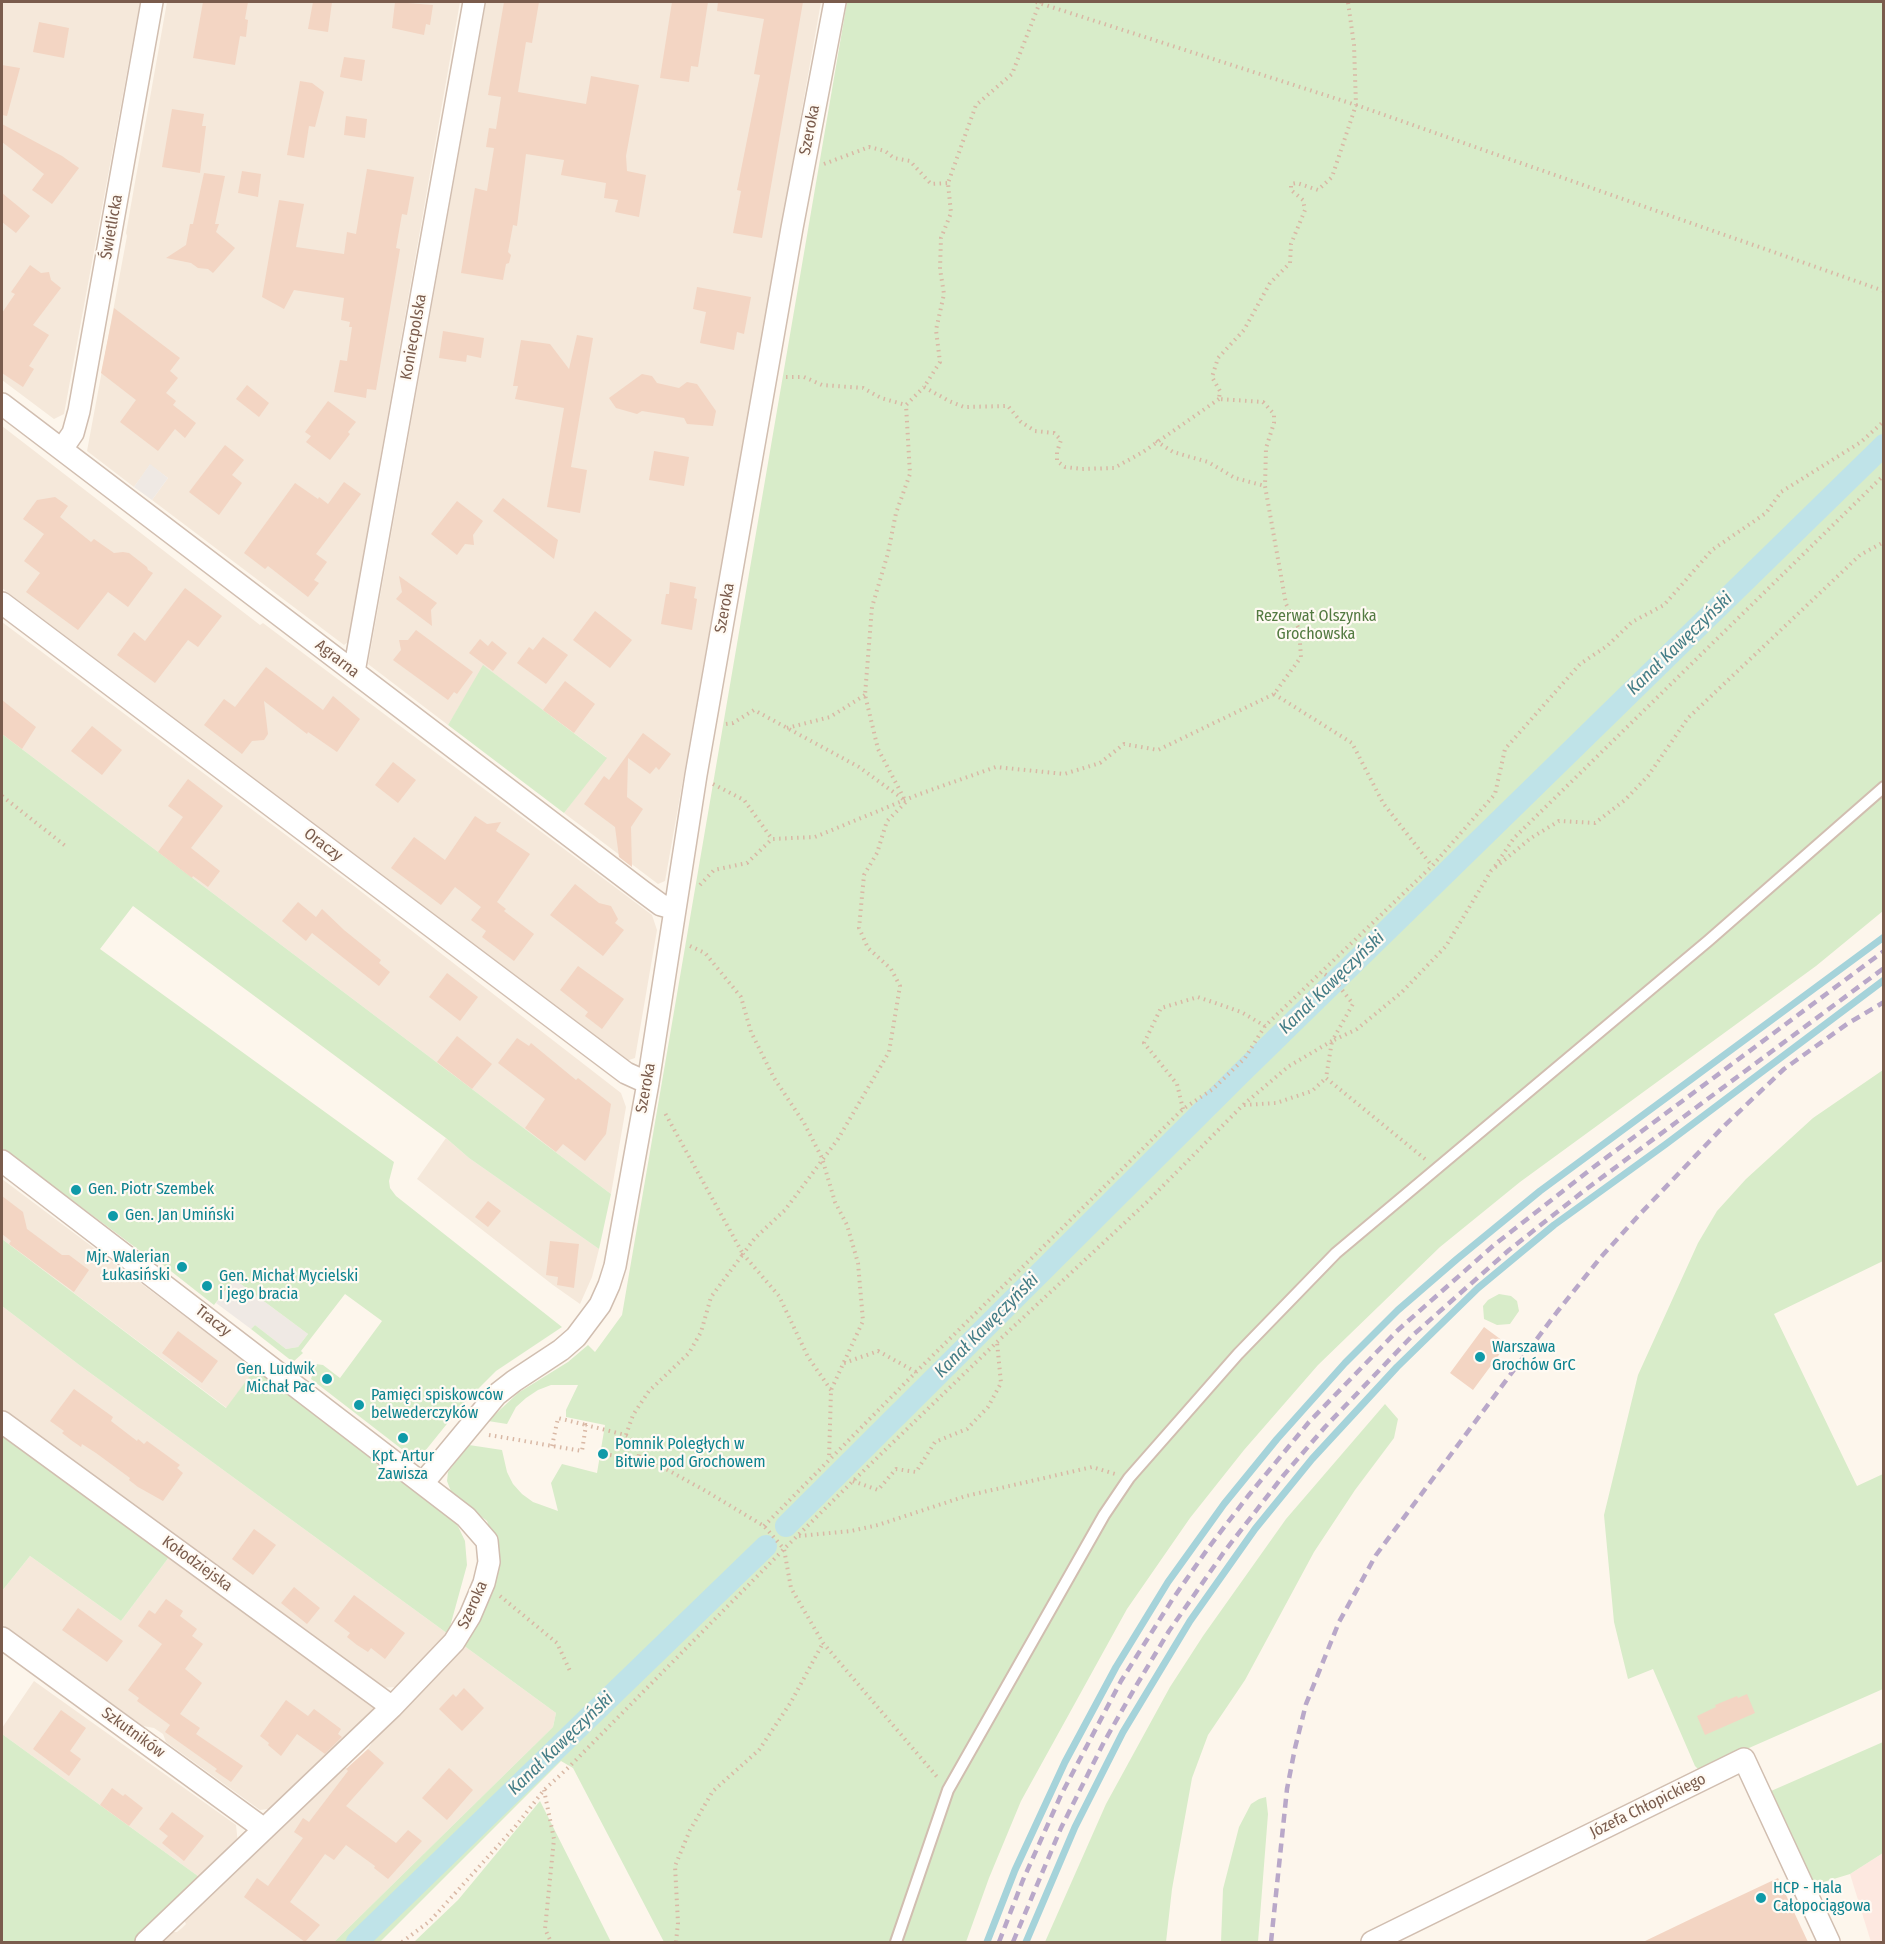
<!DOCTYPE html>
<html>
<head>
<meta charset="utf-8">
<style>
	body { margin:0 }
	#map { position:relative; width:1885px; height:1944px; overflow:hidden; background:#fdf6ec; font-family:"Fira Sans Condensed",sans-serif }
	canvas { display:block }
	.frame { position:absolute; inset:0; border:3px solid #7a5c4d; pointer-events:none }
</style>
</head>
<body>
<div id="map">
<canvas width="1885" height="1944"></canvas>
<div class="frame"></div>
</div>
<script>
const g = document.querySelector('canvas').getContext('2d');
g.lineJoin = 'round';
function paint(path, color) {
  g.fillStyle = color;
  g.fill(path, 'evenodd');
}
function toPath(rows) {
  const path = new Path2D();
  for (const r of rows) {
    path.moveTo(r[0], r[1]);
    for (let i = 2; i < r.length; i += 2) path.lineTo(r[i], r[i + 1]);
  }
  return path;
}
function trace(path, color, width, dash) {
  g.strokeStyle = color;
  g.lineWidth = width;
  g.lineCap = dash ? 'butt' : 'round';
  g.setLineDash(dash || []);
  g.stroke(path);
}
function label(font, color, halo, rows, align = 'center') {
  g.font = font + ' "Fira Sans Condensed",sans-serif';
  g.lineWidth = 4.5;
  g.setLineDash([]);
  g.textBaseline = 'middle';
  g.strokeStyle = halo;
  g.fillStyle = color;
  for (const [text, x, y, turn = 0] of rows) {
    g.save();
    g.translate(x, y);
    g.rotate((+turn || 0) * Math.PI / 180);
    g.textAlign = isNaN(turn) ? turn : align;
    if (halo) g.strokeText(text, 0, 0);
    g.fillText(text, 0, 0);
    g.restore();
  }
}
paint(toPath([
	[2,2,140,2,64,414,54,419,2,380],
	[167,2,460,2,348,642,344,645,152,500,168,478,150,465,134,487,87,451,127,236,126,233],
	[486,2,821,2,665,881,658,884,564,813,606,757,484,666,448,725,368,664],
	[2,426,260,625,263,623,295,647,652,915,657,930,635,1058,626,1061,2,588],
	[2,622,354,886,621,1093,626,1107,611,1194,2,734],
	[446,1138,469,1158,599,1249,592,1277,580,1304,553,1285,417,1179],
	[2,1179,255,1369,227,1408,2,1239],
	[2,1306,78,1364,448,1634,397,1687,377,1688,2,1413],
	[172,1553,381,1706,320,1764,313,1766,302,1777,302,1782,276,1808,260,1810,166,1742,163,1734,154,1728,143,1726,2,1625,2,1591,30,1556,121,1621],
	[463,1645,556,1713,553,1727,334,1942,159,1942,170,1932,177,1932,182,1928,186,1924,184,1920,344,1766,349,1770,368,1749,377,1735,458,1654],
	[34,1681,236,1825,238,1844,202,1879,2,1734,2,1728]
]), '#f5e8da');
paint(toPath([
	[1883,1853,1883,1942,1871,1942,1850,1874]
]), '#fde8e0');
paint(toPath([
	[150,464,168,478,152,500,134,487],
	[234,1279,308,1334,298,1347,286,1349,255,1325,251,1329,216,1303]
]), '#efe9e4');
paint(toPath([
	[847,2,1883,2,1883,911,1816,966,1520,1182,1440,1247,1318,1365,1244,1450,1190,1518,1127,1609,1021,1801,989,1878,966,1942,664,1942,573,1768,561,1761,380,1942,334,1942,553,1727,556,1713,463,1645,496,1549,487,1521,452,1494,447,1481,448,1472,469,1445,502,1450,507,1472,513,1484,522,1494,533,1502,558,1511,551,1483,562,1464,597,1473,605,1425,566,1417,566,1410,578,1385,551,1385,538,1390,526,1398,516,1407,507,1424,488,1421,518,1393,568,1362,588,1345,595,1352,622,1315],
	[483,665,607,758,564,813,448,725],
	[2,734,611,1194,599,1249,469,1158,446,1138,133,906,100,949,394,1162,389,1181,390,1188,396,1196,562,1327,496,1371,463,1404,421,1456,412,1457,311,1379,316,1364,323,1365,340,1378,382,1321,345,1294,301,1351,303,1353,293,1362,251,1329,255,1325,286,1349,298,1347,308,1334,234,1279,214,1305,153,1257,151,1259,2,1148],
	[1883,1070,1883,1261,1774,1314,1857,1486,1883,1474,1883,1689,1699,1770,1695,1766,1653,1669,1628,1679,1614,1622,1604,1515,1638,1375,1698,1243,1717,1211,1746,1179,1813,1118],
	[2,1239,226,1408,255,1369,448,1515,456,1522,465,1541,467,1565,448,1634,78,1364,2,1306],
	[1499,1294,1511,1296,1517,1301,1519,1311,1510,1324,1497,1325,1484,1319,1483,1306,1488,1300],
	[1385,1404,1398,1419,1394,1438,1355,1490,1314,1552,1245,1680,1208,1735,1192,1778,1172,1889,1166,1942,1045,1942,1106,1804,1170,1687,1203,1636,1286,1519],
	[2,1428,172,1553,121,1621,30,1556,2,1591],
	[2,1734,202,1879,135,1942,2,1942],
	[1883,1742,1883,1853,1850,1874,1814,1885,1771,1791],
	[1266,1797,1268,1814,1258,1942,1221,1942,1223,1889,1239,1827,1251,1804,1259,1799],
	[540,1801,611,1942,414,1942,458,1900]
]), '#d8ecc9');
trace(toPath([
	[987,1942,1015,1870,1065,1762,1116,1667,1168,1582,1224,1504,1277,1439,1345,1363,1398,1310,1457,1259,1540,1191,1884,937],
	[1026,1942,1075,1827,1123,1732,1190,1621,1255,1529,1312,1459,1397,1367,1478,1288,1554,1225,1666,1144,1884,980]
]), '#a5d3da', 7);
trace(toPath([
	[786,1526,1238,1076,1884,445],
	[357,1942,766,1546]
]), '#bfe3e8', 22);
paint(toPath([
	[203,2,248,2,245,19,248,20,246,37,240,36,235,65,193,58],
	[313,2,332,2,328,32,308,29],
	[395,2,433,5,430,25,426,24,424,35,392,28],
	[504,2,539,2,532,43,526,42,518,92,586,104,591,76,639,85,626,156,627,171,646,175,639,217,615,212,618,200,604,198,606,183,561,175,564,160,526,154,517,226,513,225,508,252,511,255,509,263,506,264,503,280,461,273,475,188,487,191,494,148,486,147,489,128,496,129,501,97,488,95],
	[672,2,708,2,698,67,691,66,689,82,660,78],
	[718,2,803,2,762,238,733,233,741,191,737,190,760,75,754,74,764,19,717,11],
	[39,22,69,28,64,58,33,52],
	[344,57,365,60,362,81,340,77],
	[2,65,20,68,7,116,2,115],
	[300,81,312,83,324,92,315,127,309,126,304,158,287,155],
	[172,109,204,114,202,126,206,126,200,173,162,167],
	[346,116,367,119,365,138,344,135],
	[2,124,62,156,79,168,52,204,32,190,44,174,2,142],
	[367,169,414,177,407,215,402,214,396,248,400,249,376,390,367,389,366,398,334,392,340,360,347,361,352,327,349,327,350,322,341,320,344,298,294,290,284,309,262,297,279,200,304,204,296,247,344,254,347,232,356,234],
	[242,171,261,174,258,197,238,193],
	[204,173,225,176,215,224,219,224,216,232,235,248,213,273,208,269,198,268,191,263,166,258,186,245,190,224,193,224],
	[2,193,30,216,16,233,2,222],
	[30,265,41,273,49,272,51,280,61,288,33,325,49,335,29,366,34,369,23,387,2,373,2,313,15,294,11,292],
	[697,287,751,297,744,334,737,332,734,350,700,343,706,312,693,309],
	[114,308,180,358,170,371,178,378,166,393,176,401,173,405,196,423,185,438,175,429,158,451,120,422,136,400,101,373],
	[443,331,484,338,481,358,467,355,466,362,439,358],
	[577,335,593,338,571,467,587,470,580,513,547,507,564,408,515,399,518,386,513,386,521,340,550,344,569,369],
	[642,374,652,376,657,383,679,388,687,382,697,384,716,411,713,426,687,424,684,418,642,411,637,414,616,408,609,398],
	[247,385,269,403,259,417,236,399],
	[328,401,356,422,348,432,350,434,330,460,306,442,311,436,305,432],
	[225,445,244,460,232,475,242,483,219,515,189,492],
	[654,451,689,457,684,486,649,480],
	[344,482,361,494,316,554,327,562,314,580,319,583,308,597,268,566,265,569,244,553,295,483,318,499,319,497,328,504],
	[55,497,68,506,60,517,91,542,94,539,114,553,123,552,129,553,147,567,148,570,153,573,128,607,108,592,78,630,26,592,40,573,24,561,44,534,23,519,37,500],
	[503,498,558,540,554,559,493,511],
	[457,501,483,521,473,535,474,545,465,544,457,555,431,534],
	[399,576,437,603,431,610,432,626,396,599,402,592],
	[670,582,696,587,694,598,697,599,692,630,661,624,666,594,669,594],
	[185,588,222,616,198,647,188,640,155,683,117,655,134,632,145,641],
	[595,611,632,640,610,668,573,640],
	[416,630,473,672,457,694,454,692,448,700,393,660,401,650,399,640,408,640],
	[543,637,568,655,546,684,517,663,529,647,533,650],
	[480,639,488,646,492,641,507,653,493,671,469,653],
	[266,667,323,710,333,696,360,719,337,752,308,732,307,734,264,701,268,734,264,740,252,741,242,754,204,725,224,699,235,707],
	[565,681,595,704,574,733,543,710],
	[2,700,36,727,22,749,2,734],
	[92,726,122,750,102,775,71,751],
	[643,733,671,754,659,770,656,767,650,774,628,758,627,797,643,809,631,827,632,867,619,857,615,827,584,804,604,776,609,780],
	[393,762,416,780,398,803,375,785],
	[188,779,223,806,191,848,220,871,208,887,193,876,192,878,158,852,183,817,168,806],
	[475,816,487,824,501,822,496,831,530,854,497,902,506,909,504,911,534,934,514,961,482,937,486,931,471,920,481,907,455,887,441,905,391,868,414,837,445,860],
	[575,884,599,903,611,906,618,919,615,923,624,930,603,956,550,915],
	[298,902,316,917,322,909,344,930,381,960,379,963,390,972,379,986,312,933,306,941,282,921],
	[578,966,624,999,602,1029,585,1016,588,1012,560,990],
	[447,973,478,997,460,1021,429,997],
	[457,1036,492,1064,472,1089,437,1062],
	[517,1038,529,1046,531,1043,576,1080,578,1078,611,1104,606,1134,585,1161,563,1144,556,1152,525,1128,545,1099,498,1063],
	[2,1196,23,1212,27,1229,62,1255,69,1255,89,1270,74,1292,9,1244,11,1241,2,1234],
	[488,1201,501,1211,488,1227,475,1217],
	[550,1241,579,1244,574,1288,557,1285,558,1277,546,1275],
	[1484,1327,1507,1344,1473,1390,1450,1373],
	[178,1331,218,1361,202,1383,162,1353],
	[74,1389,113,1417,111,1421,137,1441,138,1439,144,1444,147,1441,180,1465,177,1468,183,1473,163,1501,138,1487,129,1480,130,1478,96,1453,82,1444,81,1447,71,1440,62,1433,64,1431,50,1421],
	[254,1529,276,1545,253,1575,232,1559],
	[294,1587,320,1608,307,1624,281,1603],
	[354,1595,405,1633,385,1659,371,1648,368,1652,357,1645,347,1637,350,1633,334,1621],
	[166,1599,183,1611,180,1616,197,1629,192,1636,203,1644,185,1669,202,1683,180,1714,200,1728,196,1734,243,1766,231,1782,215,1771,217,1769,165,1732,170,1725,137,1701,139,1698,128,1690,162,1644,138,1626,149,1610,155,1614],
	[78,1608,123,1641,107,1662,62,1630],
	[464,1688,484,1708,462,1731,439,1709,453,1694,456,1697],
	[1747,1694,1755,1713,1705,1735,1697,1716,1716,1707,1715,1705,1737,1696,1738,1698],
	[286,1700,308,1716,314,1709,341,1729,338,1734,342,1737,325,1754,297,1734,281,1756,268,1745,269,1743,260,1736],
	[61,1710,86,1728,70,1751,81,1759,69,1776,33,1749],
	[368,1749,384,1763,346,1806,396,1843,408,1830,422,1841,388,1879,374,1868,375,1866,346,1845,334,1860,325,1854,290,1902,320,1925,305,1942,244,1897,257,1878,268,1886,303,1838,294,1832,303,1818,309,1822,348,1771,346,1769],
	[449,1768,473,1790,447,1820,422,1798],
	[112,1788,123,1796,125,1794,143,1808,129,1826,100,1805],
	[172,1812,204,1836,184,1861,162,1843,168,1836,159,1829],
	[1778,1878,1808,1942,1643,1942,1693,1918]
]), '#f3d5c3');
const service = toPath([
	[896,1942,948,1790,1104,1515,1129,1478,1238,1354,1336,1253,1708,941,1884,787]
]);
const minor = toPath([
	[2,404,642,891,661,905,675,909],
	[62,449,73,433,79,411,152,2],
	[2,603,626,1073,648,1083],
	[354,672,474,2],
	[2,1161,466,1517,487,1541,489,1562,484,1583,470,1616,454,1642,392,1707,146,1942],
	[2,1422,392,1707],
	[423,1483,496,1395,514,1381,561,1350,576,1337,600,1305,609,1285,615,1266,648,1083,696,775,792,228,835,2],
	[2,1638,264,1829],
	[1372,1942,1744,1759,1829,1942]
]);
trace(service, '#d1beb0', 14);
trace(minor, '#d1beb0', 24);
trace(toPath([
	[1036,2,1356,105,1884,291],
	[1040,2,1012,74,976,105,948,183,951,213,941,238,940,269,944,294,936,330,940,362,924,387,949,401,964,407,1008,406,1021,422,1035,431,1054,433,1061,440,1057,452,1057,461,1065,467,1082,469,1114,468,1143,452,1219,399],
	[824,164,869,147,885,151,894,158,910,161,931,184,948,183],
	[786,377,804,377,822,385,863,388,881,398,906,405,924,387],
	[1156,441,1173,452,1208,462,1235,478,1265,486],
	[1274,694,1352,743,1383,803,1432,866],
	[726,724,733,723,754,710,859,767,903,799],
	[787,728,830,717,865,695],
	[713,784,744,800,772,839,815,837,917,795,996,767,1064,774,1100,763,1124,744,1158,750,1274,694,1301,657,1299,629,1286,604,1265,486,1266,448,1274,423,1274,414,1263,402,1219,399,1220,391,1212,377,1218,358,1244,330,1270,283,1290,263,1291,244,1305,210,1303,200,1291,190,1291,184,1297,183,1318,190,1332,177,1356,105,1354,45,1348,2],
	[2,796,68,848],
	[1495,866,1514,838,1884,475],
	[700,885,714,870,747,863,772,839],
	[690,946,705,953,741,997,751,1032,774,1078,804,1123,822,1158,835,1202,847,1225,858,1263,863,1321,831,1390,829,1459],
	[1244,1105,1276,1103,1312,1091,1326,1078],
	[1183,1109,1177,1084,1144,1043,1161,1008,1198,997,1241,1012,1265,1026],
	[1425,1159,1326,1078,1332,1041,1357,1029,1402,992,1446,946,1491,871,1531,838,1559,821,1595,823,1625,800,1648,776,1688,718,1860,555,1884,542],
	[844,1363,878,1351,916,1372],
	[831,1390,808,1357,779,1296,743,1254,755,1238,785,1210,838,1139,889,1052,900,986,891,969,868,948,859,928,864,875,877,853,887,821,906,802,878,749,865,695,872,607,888,553,896,513,910,474,906,405],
	[489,1435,582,1451,586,1425,629,1436,639,1454,638,1460,664,1468,704,1490,764,1526,784,1549,791,1588,823,1643,938,1778],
	[626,1435,633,1415,649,1391,689,1353,701,1332,711,1297,743,1254,665,1113],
	[552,1446,558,1418,586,1425],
	[610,1455,638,1460],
	[853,1481,878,1490,896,1469,916,1472,935,1442,967,1429,988,1407,1001,1383,997,1342],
	[764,1526,916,1372,1183,1109,1213,1089,1245,1058,1265,1026,1432,866,1495,794,1505,749,1580,664,1607,646,1632,622,1664,605,1712,550,1766,513,1781,492,1861,442,1884,421],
	[799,1536,851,1531,878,1525,966,1496,1092,1467,1115,1474],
	[500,1596,557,1643,571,1673],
	[544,1790,554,1839,545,1929,551,1942],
	[402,1942,430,1921,515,1827,544,1790,569,1767,784,1549,853,1481,997,1342,1147,1202,1243,1105,1289,1066,1332,1041,1353,1004,1335,981,1323,973],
	[676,1942,678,1923,675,1866,690,1830,713,1791,759,1750,791,1702,823,1643]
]), '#d9b8a5', 4, [1.5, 4.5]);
trace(service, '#fff', 10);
trace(minor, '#fff', 21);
trace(toPath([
	[999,1942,1023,1880,1061,1795,1121,1681,1172,1600,1209,1547,1248,1496,1309,1422,1398,1330,1494,1245,1595,1166,1884,951],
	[1013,1942,1061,1828,1104,1742,1136,1686,1169,1631,1224,1552,1283,1476,1325,1427,1413,1335,1509,1250,1585,1190,1884,968],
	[1271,1942,1287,1789,1295,1748,1306,1704,1339,1622,1376,1555,1557,1312,1601,1257,1640,1214,1724,1126,1784,1069,1847,1024,1884,1002]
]), '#b9a8c9', 4.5, [9, 6]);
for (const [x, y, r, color] of [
	[76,1190,6,"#0f9aa8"],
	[113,1216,6,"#0f9aa8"],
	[182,1267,6,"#0f9aa8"],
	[207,1286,6,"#0f9aa8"],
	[1480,1357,6,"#0f9aa8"],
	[327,1379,6,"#0f9aa8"],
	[359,1405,6,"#0f9aa8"],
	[403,1438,6,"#0f9aa8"],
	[603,1454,6,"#0f9aa8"],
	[1761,1898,6,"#0f9aa8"]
]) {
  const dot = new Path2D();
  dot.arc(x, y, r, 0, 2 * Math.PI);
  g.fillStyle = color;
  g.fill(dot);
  trace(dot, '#fffaf3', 2);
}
label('16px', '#7a5c4d', '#fffaf3', [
	["Szeroka",810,130,-79],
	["Świetlicka",112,227,-80],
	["Koniecpolska",414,337,-80],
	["Szeroka",725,608,-80],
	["Agrarna",337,659,38],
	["Oraczy",323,845,37],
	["Szeroka",646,1088,-80],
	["Traczy",213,1321,38],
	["Kołodziejska",197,1564,36],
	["Szeroka",473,1605,-66],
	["Szkutników",133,1733,36],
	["Józefa Chłopickiego",1648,1806,-26]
]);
label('16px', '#537a41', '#fffaf3', [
	["Rezerwat Olszynka",1316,617],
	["Grochowska",1316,635]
]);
label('16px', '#0d838f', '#fffaf3', [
	["Gen. Piotr Szembek",88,1190],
	["Gen. Jan Umiński",125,1216],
	["Mjr. Walerian",170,1258,"right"],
	["Łukasiński",170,1276,"right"],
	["Gen. Michał Mycielski",219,1277],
	["i jego bracia",219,1295],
	["Warszawa",1492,1348],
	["Grochów GrC",1492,1366],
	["Gen. Ludwik",315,1370,"right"],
	["Michał Pac",315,1388,"right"],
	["Pamięci spiskowców",371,1396],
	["belwederczyków",371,1414],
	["Pomnik Poległych w",615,1445],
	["Bitwie pod Grochowem",615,1463],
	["Kpt. Artur",403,1457,"center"],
	["Zawisza",403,1475,"center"],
	["HCP - Hala",1773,1889],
	["Całopociągowa",1773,1907]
], 'left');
label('italic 18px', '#437c86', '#fffaf3', [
	["Kanał Kawęczyński",1680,644,-44],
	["Kanał Kawęczyński",1332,983,-44],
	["Kanał Kawęczyński",987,1326,-45],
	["Kanał Kawęczyński",561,1744,-44]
]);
</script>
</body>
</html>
